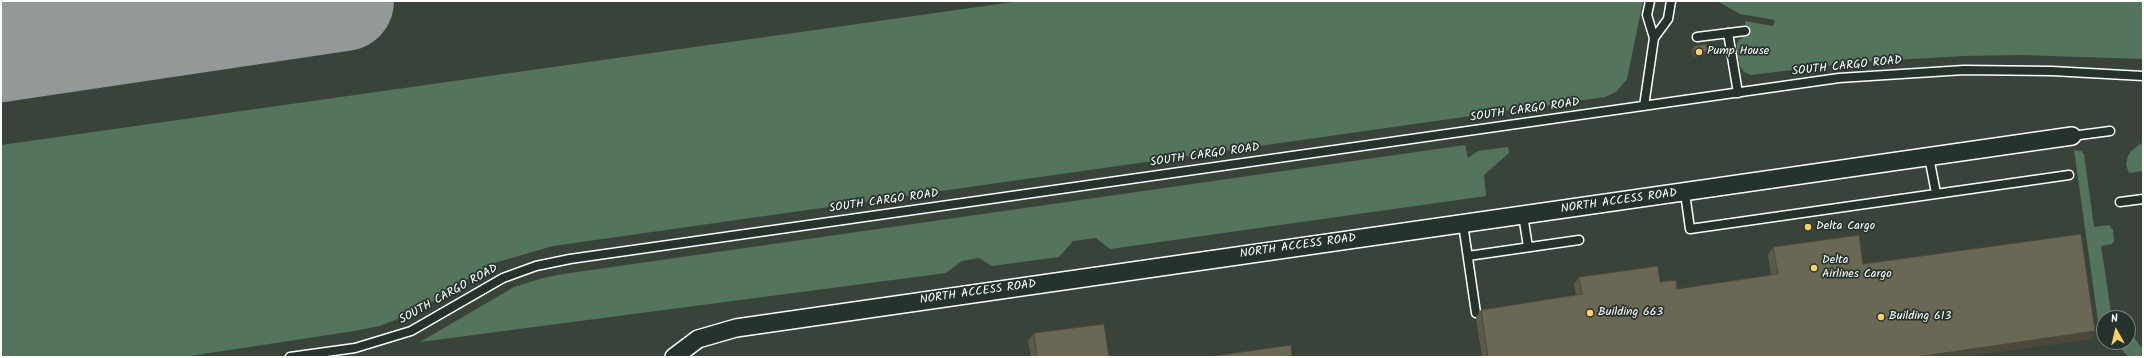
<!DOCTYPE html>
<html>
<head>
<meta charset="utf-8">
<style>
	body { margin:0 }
	#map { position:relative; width:2144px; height:358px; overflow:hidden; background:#26332d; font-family:Kalam,sans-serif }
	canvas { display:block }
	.frame { position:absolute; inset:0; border:2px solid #fff; pointer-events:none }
	.north { position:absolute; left:2096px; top:310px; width:40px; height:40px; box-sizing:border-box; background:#26332d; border:1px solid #7d8581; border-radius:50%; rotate:352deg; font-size:11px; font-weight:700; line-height:16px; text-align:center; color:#fff }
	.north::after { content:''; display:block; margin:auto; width:14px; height:18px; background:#ffd166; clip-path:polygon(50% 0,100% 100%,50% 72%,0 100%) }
</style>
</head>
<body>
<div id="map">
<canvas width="2144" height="358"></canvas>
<div class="frame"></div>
<div class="north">N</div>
</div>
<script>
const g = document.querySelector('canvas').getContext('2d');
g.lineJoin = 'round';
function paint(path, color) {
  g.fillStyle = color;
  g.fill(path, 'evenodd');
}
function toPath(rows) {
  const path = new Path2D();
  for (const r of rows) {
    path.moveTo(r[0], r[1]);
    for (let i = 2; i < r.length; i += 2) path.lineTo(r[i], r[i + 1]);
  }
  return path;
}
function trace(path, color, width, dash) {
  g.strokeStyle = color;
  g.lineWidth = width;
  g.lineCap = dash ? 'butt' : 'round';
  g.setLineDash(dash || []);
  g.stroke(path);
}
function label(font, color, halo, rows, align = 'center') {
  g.font = font + ' Kalam,sans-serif';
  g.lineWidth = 3.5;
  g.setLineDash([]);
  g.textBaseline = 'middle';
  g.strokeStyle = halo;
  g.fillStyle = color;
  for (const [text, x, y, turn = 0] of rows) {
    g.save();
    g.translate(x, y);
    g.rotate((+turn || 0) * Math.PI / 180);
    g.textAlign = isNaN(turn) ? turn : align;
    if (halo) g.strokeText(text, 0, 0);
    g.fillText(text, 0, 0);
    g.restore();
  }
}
paint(toPath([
	[1,1,2143,1,2143,357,1,357],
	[2104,318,2128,318,2128,342,2104,342]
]), '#3a4339');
paint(toPath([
	[1020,1,1643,1,1627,79,1616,92,1605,97,553,246,491,264,420,310,380,326,354,331,184,357,1,357,1,145],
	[1717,1,2143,1,2143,59,2021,55,1964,56,1859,62,1751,75,1744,72,1740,66,1737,51,1737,43,1740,39,1747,35,1745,21,1773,26,1775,20,1740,14],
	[2143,142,2143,171,2129,173,2126,165,2128,156,2131,151],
	[1465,145,1468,158,1478,151,1508,147,1509,153,1484,175,1486,196,1110,249,1096,238,1073,241,1059,257,992,266,979,258,962,261,946,273,420,342,514,287,543,278,563,274],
	[2074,150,2081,151,2084,154,2094,227,2109,225,2113,230,2114,241,2112,244,2101,246,2111,312,2123,312,2125,318,2104,318,2104,333,2099,328],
	[2128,329,2143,350,2143,357,2129,357,2114,342,2128,342]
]), '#54745e');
trace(toPath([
	[1,52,344,1]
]), '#929996', 100);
const service = toPath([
	[1728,33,1738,93],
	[1697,37,1745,31],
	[1654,38,1668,19,1671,1],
	[1644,106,1654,38,1647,15,1650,1],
	[2072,136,2110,131],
	[1929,157,1936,193],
	[1685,193,1690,229,2069,175],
	[2120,202,2143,199],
	[1523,215,1528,247],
	[1463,224,1476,313],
	[1468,256,1579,240],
	[290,357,355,348,411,331,503,278,536,266,570,259,1839,78,1964,70,2052,71,2143,76]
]);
const minor = toPath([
	[674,357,698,339,736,328,2072,136]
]);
trace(service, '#fff', 11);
trace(minor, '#fff', 20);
trace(service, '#26332d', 8);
trace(minor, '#26332d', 17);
paint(toPath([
	[1694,46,1708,52,1706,55,1693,57,1692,49],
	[1773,247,1863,264,2095,331,2090,339,1963,357,1482,357,1476,317,1481,310,1576,295,1574,284,1579,277,1660,282,1677,289,1771,275,1768,255],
	[1034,333,1109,357,1031,357,1028,341]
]), '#5b5948');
paint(toPath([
	[1708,52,1706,55,1693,57,1695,54],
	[2095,331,2090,339,1963,357,1917,357]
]), '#4a493b');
const building = toPath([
	[1706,44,1708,52,1695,54,1694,46,1706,44],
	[2081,234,2095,331,1917,357,1488,357,1481,310,1582,294,1579,277,1658,266,1660,282,1676,280,1677,289,1778,274,1773,247,1859,235,1863,264,2081,234],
	[1104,324,1109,357,1037,357,1034,333,1104,324],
	[1291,345,1292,357,1206,357,1291,345]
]);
paint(building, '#6a6854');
trace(building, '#4a493b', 1);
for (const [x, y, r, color] of [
	[1699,52,4,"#ffd166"],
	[1808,227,4,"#ffd166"],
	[1814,268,4,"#ffd166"],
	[1590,313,4,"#ffd166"],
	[1881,317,4,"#ffd166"]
]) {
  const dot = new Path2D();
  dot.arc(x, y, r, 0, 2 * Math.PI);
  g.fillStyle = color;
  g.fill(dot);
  trace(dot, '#26332d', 1.5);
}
label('12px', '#fff', '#26332d', [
	["Pump House",1707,52],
	["Delta Cargo",1816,227],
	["Delta",1822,261],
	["Airlines Cargo",1822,275],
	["Building 663",1598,313],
	["Building 613",1889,317]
], 'left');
label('12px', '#fff', '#26332d', [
	["SOUTH CARGO ROAD",1847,67,-6],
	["SOUTH CARGO ROAD",1525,111,-8],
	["SOUTH CARGO ROAD",1205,156,-8],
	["SOUTH CARGO ROAD",884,202,-8],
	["NORTH ACCESS ROAD",1619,202,-8],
	["NORTH ACCESS ROAD",1298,247,-8],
	["NORTH ACCESS ROAD",978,293,-8],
	["SOUTH CARGO ROAD",449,295,-29]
]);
</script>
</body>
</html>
